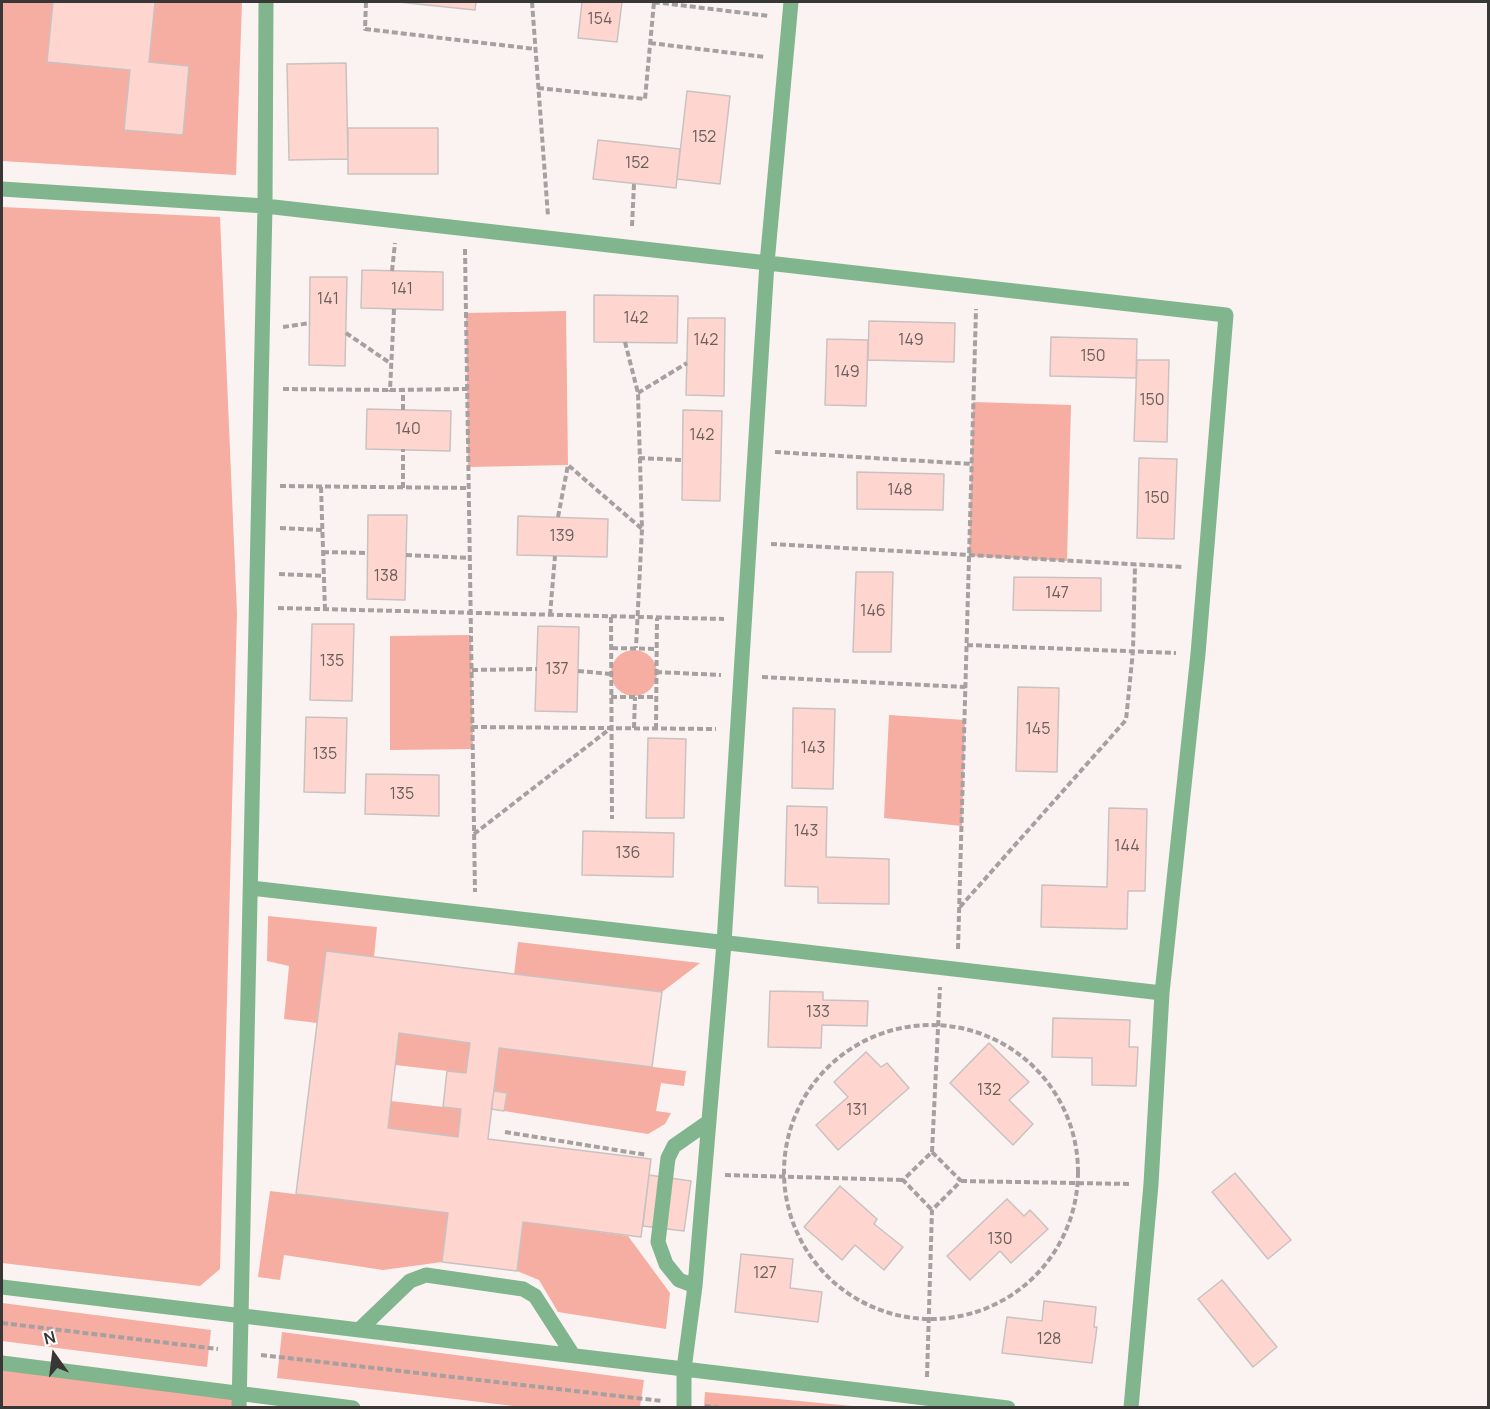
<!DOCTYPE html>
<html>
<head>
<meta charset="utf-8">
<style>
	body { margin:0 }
	#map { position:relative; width:1490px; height:1409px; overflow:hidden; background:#fbf3f2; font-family:Manrope,sans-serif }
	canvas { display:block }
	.frame { position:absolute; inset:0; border:3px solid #393736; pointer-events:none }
	.north { position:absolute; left:24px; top:1325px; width:60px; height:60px; -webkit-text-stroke:4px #fff; paint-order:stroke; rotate:346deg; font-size:16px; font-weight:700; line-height:24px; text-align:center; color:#393736 }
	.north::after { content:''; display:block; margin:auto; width:21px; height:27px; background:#393736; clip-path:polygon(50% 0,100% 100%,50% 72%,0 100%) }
</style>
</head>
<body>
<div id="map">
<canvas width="1490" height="1409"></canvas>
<div class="frame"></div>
<div class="north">N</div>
</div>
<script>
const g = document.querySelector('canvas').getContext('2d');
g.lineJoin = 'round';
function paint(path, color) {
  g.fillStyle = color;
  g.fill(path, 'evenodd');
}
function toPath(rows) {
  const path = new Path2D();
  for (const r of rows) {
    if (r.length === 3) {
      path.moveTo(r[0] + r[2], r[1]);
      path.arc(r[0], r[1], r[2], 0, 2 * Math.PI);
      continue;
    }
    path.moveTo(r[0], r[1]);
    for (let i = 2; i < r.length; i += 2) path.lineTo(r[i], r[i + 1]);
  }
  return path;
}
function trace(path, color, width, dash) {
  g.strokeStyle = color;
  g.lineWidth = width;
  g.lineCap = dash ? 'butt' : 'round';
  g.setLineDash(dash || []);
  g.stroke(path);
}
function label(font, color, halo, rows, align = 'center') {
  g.font = font + ' Manrope,sans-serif';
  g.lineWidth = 4.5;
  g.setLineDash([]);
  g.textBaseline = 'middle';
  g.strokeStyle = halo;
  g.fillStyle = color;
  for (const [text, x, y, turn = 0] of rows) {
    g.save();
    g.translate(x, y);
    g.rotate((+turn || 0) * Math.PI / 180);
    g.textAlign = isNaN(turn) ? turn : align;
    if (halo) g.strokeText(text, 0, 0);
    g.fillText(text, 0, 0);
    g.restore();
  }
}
paint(toPath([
	[2,2,242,2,236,175,2,161],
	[2,207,220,217,237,613,220,1269,200,1286,2,1263],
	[566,311,568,465,468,467,466,313],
	[973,402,1071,405,1067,561,969,556],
	[471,635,473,749,390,750,390,636],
	[634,673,23],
	[889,715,965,720,962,826,884,818],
	[268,916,377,927,374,957,317,1023,284,1019,289,966,267,961],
	[518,942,700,963,662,992,514,975],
	[399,1033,470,1043,466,1073,395,1065],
	[499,1048,686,1071,684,1086,661,1083,656,1111,671,1113,665,1124,648,1134,504,1111,507,1093,494,1091],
	[391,1101,461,1109,458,1137,388,1128],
	[270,1191,448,1213,442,1262,383,1270,284,1255,280,1280,258,1277],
	[523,1222,628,1236,670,1293,666,1329,558,1312,539,1280,517,1271],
	[2,1303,211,1330,207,1367,2,1341],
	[282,1332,644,1380,640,1407,522,1407,277,1378],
	[2,1363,240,1393,239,1407,2,1408],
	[705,1392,862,1407,704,1407]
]), '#f6ada2');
const building = toPath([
	[53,2,155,2,149,62,189,66,183,135,124,130,130,70,47,62,53,2],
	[398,2,476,2,475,10,398,2],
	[582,2,622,2,617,42,578,38,582,2],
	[346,63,348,159,289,160,287,64,346,63],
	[687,91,730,96,720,184,677,179,687,91],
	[348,128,438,128,438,174,348,174,348,128],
	[598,140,680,149,676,188,593,179,598,140],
	[362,270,443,272,443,310,361,308,362,270],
	[310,277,347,277,345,366,309,365,310,277],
	[594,295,678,296,677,343,594,342,594,295],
	[688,318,725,318,724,396,686,395,688,318],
	[869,321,955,323,954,362,868,360,869,321],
	[1051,337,1137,339,1136,378,1050,376,1051,337],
	[827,339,868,340,866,406,825,405,827,339],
	[1137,360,1169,360,1167,442,1134,441,1137,360],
	[367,409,451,411,450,451,366,449,367,409],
	[683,410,722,411,720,501,682,500,683,410],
	[1139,458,1177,459,1174,539,1137,538,1139,458],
	[857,472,944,474,943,510,857,509,857,472],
	[368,515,407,515,405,600,367,599,368,515],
	[518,516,608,519,607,557,517,555,518,516],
	[856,572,893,572,891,652,853,652,856,572],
	[1014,577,1101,578,1101,611,1013,610,1014,577],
	[312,624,354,624,352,701,310,700,312,624],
	[538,626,579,627,577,712,535,711,538,626],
	[1018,687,1059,688,1057,772,1016,771,1018,687],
	[793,708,835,709,833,789,792,788,793,708],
	[306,717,347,718,345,793,304,792,306,717],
	[648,738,686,739,684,818,646,818,648,738],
	[366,774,439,775,439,816,365,814,366,774],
	[787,806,827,807,826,857,889,859,889,904,818,903,818,887,785,886,787,806],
	[1109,808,1147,809,1145,891,1128,891,1127,929,1041,927,1042,885,1107,887,1109,808],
	[583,831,674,833,673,877,582,875,583,831],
	[326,951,662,992,652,1067,499,1048,488,1139,651,1159,641,1237,523,1222,517,1271,442,1262,448,1213,296,1194,326,951],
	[399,1033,470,1043,466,1073,447,1071,443,1107,461,1109,458,1137,388,1128,399,1033],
	[770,991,823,992,823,1000,868,1001,867,1026,822,1025,821,1048,768,1047,770,991],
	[1053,1018,1130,1020,1129,1047,1138,1047,1136,1086,1092,1085,1092,1058,1052,1057,1053,1018],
	[989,1043,1029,1082,1009,1100,1033,1124,1013,1145,950,1083,989,1043],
	[866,1052,881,1067,887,1063,909,1088,838,1150,816,1125,848,1097,834,1082,866,1052],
	[494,1091,507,1093,504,1111,491,1109,494,1091],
	[1235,1173,1291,1240,1268,1259,1212,1192,1235,1173],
	[649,1175,691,1181,684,1231,643,1226,649,1175],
	[840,1186,877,1219,874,1224,903,1247,884,1270,855,1245,842,1260,804,1227,840,1186],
	[1007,1199,1024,1216,1030,1210,1048,1229,1011,1263,1000,1251,970,1280,947,1256,1007,1199],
	[741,1254,793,1259,790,1288,822,1292,818,1322,735,1312,741,1254],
	[1222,1280,1277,1347,1253,1367,1198,1299,1222,1280],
	[1044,1301,1096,1307,1094,1327,1097,1327,1092,1363,1002,1353,1007,1317,1042,1321,1044,1301]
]);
paint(building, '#fed6cf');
trace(building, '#c9c2c1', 1.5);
trace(toPath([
	[366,2,365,29,535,49],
	[532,2,548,216],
	[654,2,769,16],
	[650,43,765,57],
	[538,88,645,99,654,2],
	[632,226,634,184],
	[465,249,475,892],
	[392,271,395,243],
	[394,309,390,390,467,389],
	[283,327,310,323],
	[346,333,390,363],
	[625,342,638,393,642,529,636,648],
	[283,389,390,390],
	[638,393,687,363],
	[403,410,403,390],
	[775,452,972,464],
	[639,458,682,460],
	[280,486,469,488],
	[321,487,325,610],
	[403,488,403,449],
	[558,517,568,465,642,529],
	[280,528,322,530],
	[771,544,1183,567],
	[323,552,368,553],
	[406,555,470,558],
	[279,574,324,576],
	[278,608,724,619],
	[550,615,555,556],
	[611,617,612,819],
	[967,645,1176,653],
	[612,648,656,649],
	[472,670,537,669],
	[578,671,611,674],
	[656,672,721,675],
	[762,677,965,687],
	[611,697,656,697],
	[472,727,716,729],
	[634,728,635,697],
	[656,729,657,618],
	[474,834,611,728],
	[960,907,1126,720,1133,651,1135,565],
	[958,949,976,309],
	[931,1172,147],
	[505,1132,647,1155],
	[932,1152,940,987],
	[725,1175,903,1180],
	[961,1181,1131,1184],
	[2,1323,218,1349],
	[261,1355,662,1401],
	[927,1377,932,1210,961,1181,932,1152,903,1180,932,1210],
	[705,1406,721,1408]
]), '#a6a1a0', 4, [6, 3]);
trace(toPath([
	[2,189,265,206,1226,315,1198,654,1162,993,1151,1184,1131,1408],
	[251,888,1162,993],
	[695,1286,679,1280,666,1264,658,1242,668,1158,674,1146,707,1123],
	[2,1287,1008,1408],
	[359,1330,410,1281,426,1275,523,1289,535,1296,573,1355],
	[2,1363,353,1408],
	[239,1408,265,206,266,2],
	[684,1408,684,1369,695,1286,724,943,767,263,791,2]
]), '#80b58d', 15);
label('16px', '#6a5f5c', null, [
	["154",600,20],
	["152",704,138],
	["152",637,164],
	["141",402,290],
	["141",328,300],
	["142",636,319],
	["142",706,341],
	["149",911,341],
	["150",1093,357],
	["149",847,373],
	["150",1152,401],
	["140",408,430],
	["142",702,436],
	["148",900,491],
	["150",1157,499],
	["139",562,537],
	["138",386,577],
	["147",1057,594],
	["146",873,612],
	["135",332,662],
	["137",557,670],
	["145",1038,730],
	["143",813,749],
	["135",325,755],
	["135",402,795],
	["143",806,832],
	["144",1127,847],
	["136",628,854],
	["133",818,1013],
	["132",989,1091],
	["131",857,1111],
	["130",1000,1240],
	["127",765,1274],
	["128",1049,1340]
]);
</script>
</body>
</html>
